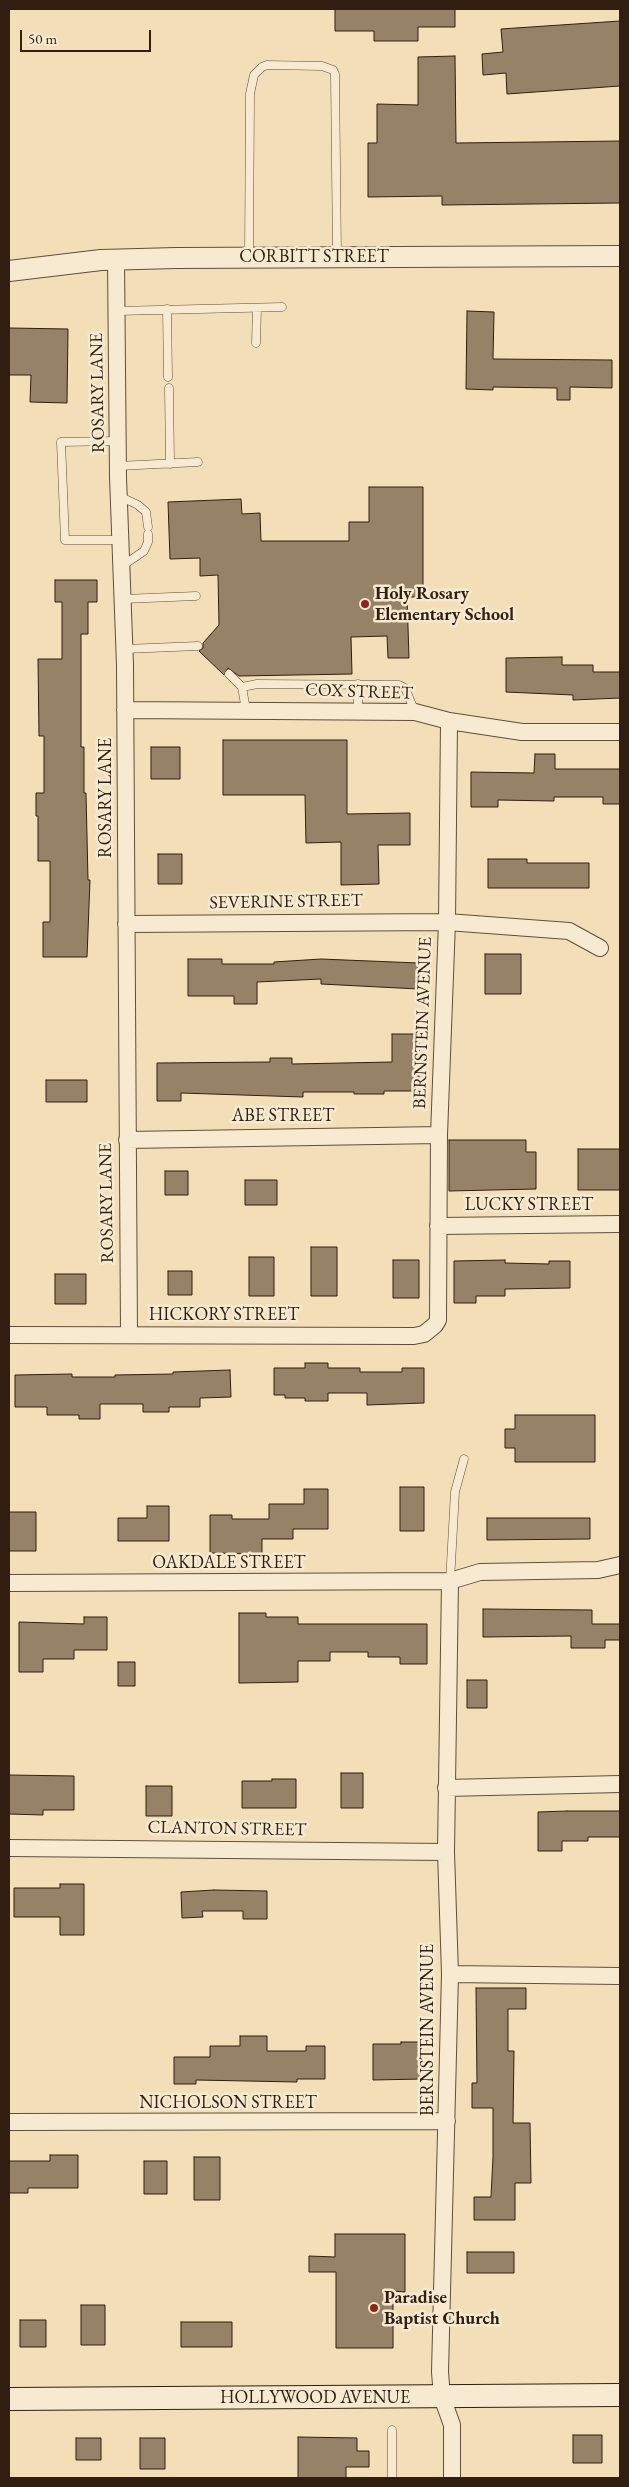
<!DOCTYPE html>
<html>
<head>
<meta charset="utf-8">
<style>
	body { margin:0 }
	#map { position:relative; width:629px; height:2487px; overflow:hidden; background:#f2dfb7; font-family:"EB Garamond",serif }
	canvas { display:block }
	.frame { position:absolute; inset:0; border:10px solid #311e10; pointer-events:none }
	.scale { position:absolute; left:20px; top:30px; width:131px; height:22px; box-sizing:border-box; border:2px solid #311e10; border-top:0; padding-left:6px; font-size:15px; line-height:18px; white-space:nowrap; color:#311e10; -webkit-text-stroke:4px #f7ead0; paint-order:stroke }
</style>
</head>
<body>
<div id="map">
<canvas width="629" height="2487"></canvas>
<div class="frame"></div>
<div class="scale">50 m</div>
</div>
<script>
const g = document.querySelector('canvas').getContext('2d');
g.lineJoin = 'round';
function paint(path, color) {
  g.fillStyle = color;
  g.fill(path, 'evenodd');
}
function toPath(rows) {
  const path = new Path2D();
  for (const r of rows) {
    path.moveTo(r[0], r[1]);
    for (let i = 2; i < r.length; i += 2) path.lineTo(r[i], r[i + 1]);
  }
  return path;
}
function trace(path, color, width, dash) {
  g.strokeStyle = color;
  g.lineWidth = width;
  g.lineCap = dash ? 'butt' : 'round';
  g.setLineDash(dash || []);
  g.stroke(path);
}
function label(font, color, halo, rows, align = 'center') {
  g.font = font + ' "EB Garamond",serif';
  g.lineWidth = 5;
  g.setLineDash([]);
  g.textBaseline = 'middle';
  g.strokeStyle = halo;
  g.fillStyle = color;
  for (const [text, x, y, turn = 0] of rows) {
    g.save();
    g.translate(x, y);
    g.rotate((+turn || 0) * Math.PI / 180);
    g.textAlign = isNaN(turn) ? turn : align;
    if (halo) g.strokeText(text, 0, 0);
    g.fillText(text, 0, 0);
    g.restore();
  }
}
const building = toPath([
	[335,9,455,9,455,27,418,27,418,41,374,41,374,31,335,31,335,9],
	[620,21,620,86,507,94,506,73,483,75,482,54,503,52,501,29,620,21],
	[455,56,456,143,620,141,620,203,442,205,442,196,368,197,368,143,377,143,377,104,418,105,418,57,455,56],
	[467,311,494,312,493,359,612,360,612,388,570,387,570,400,557,400,557,388,493,387,493,390,466,389,467,311],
	[9,328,68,329,67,403,30,402,31,375,9,375,9,328],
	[369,487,423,487,423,597,407,597,409,658,388,658,387,636,351,637,352,674,239,676,228,668,224,675,199,651,203,648,203,643,219,625,218,575,200,576,200,558,170,559,168,502,241,499,242,514,260,513,261,541,349,541,349,522,369,522,369,487],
	[55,580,97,580,97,602,88,602,88,634,81,634,81,747,84,747,84,793,86,793,88,880,90,880,87,957,43,957,43,922,50,922,50,861,38,861,38,816,36,816,36,793,44,793,44,736,39,736,38,659,62,659,62,602,55,602,55,580],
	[562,657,562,665,593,665,593,672,620,672,620,698,573,700,573,695,506,692,506,658,562,657],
	[223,740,347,740,347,814,410,813,410,845,378,845,379,884,341,885,341,842,306,843,305,795,223,795,223,740],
	[151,747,180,747,180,779,151,779,151,747],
	[535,754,555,754,555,769,620,769,620,804,603,804,603,797,554,797,554,801,498,800,498,807,471,807,471,772,534,773,535,754],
	[158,854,182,854,182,884,158,884,158,854],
	[488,859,527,859,527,863,589,863,589,888,488,888,488,859],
	[485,954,521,954,521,994,485,994,485,954],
	[188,959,222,959,222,964,274,964,274,962,321,959,418,963,418,989,321,984,321,979,257,982,257,1004,234,1004,234,996,188,996,188,959],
	[392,1034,419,1034,419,1091,384,1091,384,1094,354,1094,354,1092,303,1092,303,1097,181,1093,181,1101,157,1101,157,1063,270,1062,270,1058,292,1058,292,1064,392,1062,392,1034],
	[46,1080,87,1080,87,1102,46,1102,46,1080],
	[449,1140,526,1140,526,1152,536,1152,536,1189,449,1191,449,1140],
	[578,1149,620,1149,620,1190,578,1190,578,1149],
	[165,1171,188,1171,188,1195,165,1195,165,1171],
	[245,1180,277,1180,277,1205,245,1205,245,1180],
	[311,1247,337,1247,337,1296,311,1296,311,1247],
	[249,1257,274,1257,274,1296,249,1296,249,1257],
	[393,1260,419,1260,419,1298,393,1298,393,1260],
	[505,1260,505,1263,549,1264,549,1261,570,1261,570,1288,505,1289,505,1296,476,1296,476,1303,454,1303,454,1261,505,1260],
	[168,1271,192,1271,192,1295,168,1295,168,1271],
	[55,1274,86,1274,86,1304,55,1304,55,1274],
	[305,1363,328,1363,328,1368,360,1368,360,1372,402,1372,402,1368,424,1368,424,1403,367,1405,367,1393,328,1393,328,1401,305,1401,305,1398,285,1398,285,1395,274,1395,274,1368,305,1368,305,1363],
	[230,1370,231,1397,200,1398,200,1407,169,1407,169,1412,143,1412,143,1404,100,1404,100,1419,79,1419,79,1415,47,1415,47,1407,15,1407,15,1375,72,1374,72,1377,115,1377,115,1375,173,1374,173,1372,230,1370],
	[515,1415,595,1415,595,1462,515,1462,515,1448,505,1448,505,1429,515,1429,515,1415],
	[400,1487,424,1487,424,1531,400,1531,400,1487],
	[304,1489,328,1489,328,1529,293,1529,293,1539,262,1539,262,1554,210,1553,210,1515,232,1515,232,1519,269,1519,269,1504,304,1504,304,1489],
	[147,1506,169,1506,169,1541,118,1541,118,1518,147,1518,147,1506],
	[9,1512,36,1512,36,1551,9,1551,9,1512],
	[487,1518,590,1518,590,1539,487,1540,487,1518],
	[483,1609,592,1610,592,1624,620,1624,620,1640,605,1640,605,1648,571,1648,571,1636,483,1637,483,1609],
	[239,1613,266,1613,266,1617,298,1617,298,1624,427,1624,427,1664,400,1664,400,1657,368,1657,368,1652,330,1652,330,1661,298,1661,298,1682,239,1683,239,1613],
	[84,1617,107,1617,107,1650,74,1650,74,1659,43,1659,43,1672,19,1672,19,1622,84,1624,84,1617],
	[118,1662,135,1662,135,1686,118,1686,118,1662],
	[467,1680,487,1680,487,1708,467,1708,467,1680],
	[341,1773,363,1773,363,1808,341,1808,341,1773],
	[9,1775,74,1776,74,1810,43,1810,43,1815,9,1814,9,1775],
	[272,1779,296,1779,296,1808,242,1808,242,1781,272,1781,272,1779],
	[146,1786,172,1786,172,1816,146,1816,146,1786],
	[567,1811,620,1811,620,1837,588,1837,588,1841,562,1841,562,1851,538,1851,538,1812,567,1811],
	[60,1884,84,1884,84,1935,60,1935,60,1917,14,1917,14,1888,60,1888,60,1884],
	[214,1890,267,1891,267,1919,243,1919,243,1911,202,1911,203,1917,182,1918,181,1892,214,1890],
	[476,1988,526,1988,526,2009,508,2009,508,2051,514,2051,513,2123,530,2123,531,2183,515,2183,515,2220,474,2220,474,2197,491,2197,493,2157,493,2108,472,2108,472,2083,477,2083,476,1988],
	[240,2036,267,2036,267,2051,306,2051,306,2046,325,2046,325,2079,297,2079,297,2082,196,2080,196,2084,174,2084,174,2057,210,2057,210,2046,240,2046,240,2036],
	[401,2042,423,2042,423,2079,373,2080,373,2044,401,2044,401,2042],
	[50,2155,78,2155,78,2188,28,2188,28,2193,9,2193,9,2161,50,2161,50,2155],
	[194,2157,220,2157,220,2200,194,2200,194,2157],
	[144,2161,167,2161,167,2194,144,2194,144,2161],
	[335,2234,405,2234,405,2292,393,2291,393,2348,336,2348,336,2272,309,2272,309,2256,335,2257,335,2234],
	[467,2252,514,2252,514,2273,467,2273,467,2252],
	[81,2305,105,2305,105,2345,81,2345,81,2305],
	[20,2320,46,2320,46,2347,20,2347,20,2320],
	[181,2322,232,2322,232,2347,181,2347,181,2322],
	[573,2435,602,2435,602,2463,573,2463,573,2435],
	[298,2437,357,2438,357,2451,369,2451,369,2467,346,2467,346,2478,298,2478,298,2437],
	[76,2438,101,2438,101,2460,76,2460,76,2438],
	[140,2438,165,2438,165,2469,140,2469,140,2438]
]);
paint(building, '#958267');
trace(building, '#311e10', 1);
const service = toPath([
	[249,256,250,94,254,75,262,67,267,65,322,66,333,70,335,74,337,257],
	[167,309,168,377],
	[117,311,282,307],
	[256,343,257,308],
	[169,388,170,464],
	[118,441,61,442,65,540,121,540],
	[118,466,198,462],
	[119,496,138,505,146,512,148,527],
	[122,566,144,551,148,542,148,534],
	[123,599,196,596],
	[125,649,198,646],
	[229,674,242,687,246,710],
	[358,684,358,711],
	[242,687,257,684,399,685,405,688,415,712],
	[450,1581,455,1492,464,1459],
	[392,2430,392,2478]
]);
const minor = toPath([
	[116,260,118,477,125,665,129,1335],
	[125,710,415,712,449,721,522,732,620,732],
	[126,924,447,922,569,931,600,948],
	[127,1140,439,1135],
	[438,1226,620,1224],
	[9,1335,414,1336,424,1334,435,1325,438,1320,439,1135,447,922,449,721],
	[450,1581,446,1852,450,1974,440,2372,442,2397,452,2425,452,2478],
	[9,1583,450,1581,480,1572,598,1570,620,1565],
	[446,1788,620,1784],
	[9,1848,446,1852],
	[450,1974,620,1976],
	[9,2122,447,2121]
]);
const tertiary = toPath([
	[9,271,101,260,176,258,620,256]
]);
const secondary = toPath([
	[9,2399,620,2395]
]);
trace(service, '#614e3a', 9);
trace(minor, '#614e3a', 18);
trace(tertiary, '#614e3a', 22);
trace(secondary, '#311e10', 24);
trace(service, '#f7ead0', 8);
trace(minor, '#f7ead0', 16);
trace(tertiary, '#f7ead0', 20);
trace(secondary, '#f7ead0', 22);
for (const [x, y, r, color] of [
	[365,604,5,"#8f2418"],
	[374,2308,5,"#8f2418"]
]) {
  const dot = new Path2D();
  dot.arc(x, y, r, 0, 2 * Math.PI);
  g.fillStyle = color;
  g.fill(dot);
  trace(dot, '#f7ead0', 2);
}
label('18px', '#311e10', '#f7ead0', [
	["CORBITT STREET",314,257],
	["ROSARY LANE",98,393,-91],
	["COX STREET",359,692,2],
	["ROSARY LANE",106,798,-90],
	["SEVERINE STREET",286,902,-1],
	["BERNSTEIN AVENUE",423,1023,-88],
	["ABE STREET",283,1116],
	["ROSARY LANE",107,1203,-91],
	["LUCKY STREET",529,1205],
	["HICKORY STREET",224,1315],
	["OAKDALE STREET",229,1563],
	["CLANTON STREET",227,1829,1],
	["BERNSTEIN AVENUE",428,2030,-90],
	["NICHOLSON STREET",228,2103],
	["HOLLYWOOD AVENUE",315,2398]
]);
label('bold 18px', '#311e10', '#f7ead0', [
	["Holy Rosary",375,594],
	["Elementary School",375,615],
	["Paradise",384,2298],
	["Baptist Church",384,2319]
], 'left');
</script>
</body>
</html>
